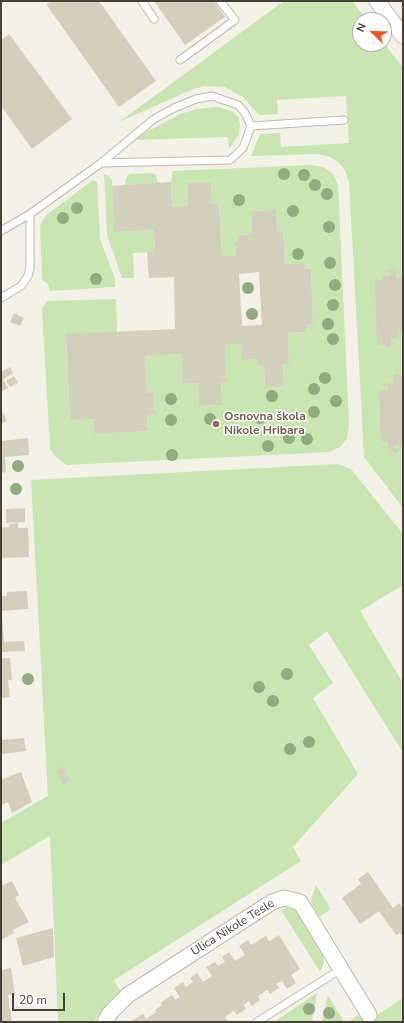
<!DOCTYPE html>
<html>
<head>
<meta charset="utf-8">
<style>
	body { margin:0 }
	#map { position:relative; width:404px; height:1023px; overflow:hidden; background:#f3f1e7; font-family:"Nunito Sans",sans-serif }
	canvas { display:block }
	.frame { position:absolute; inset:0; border:2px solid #464136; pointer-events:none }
	.north { position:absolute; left:352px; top:12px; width:40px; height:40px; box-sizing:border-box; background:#fff; border:1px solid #b5b3af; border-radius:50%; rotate:293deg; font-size:11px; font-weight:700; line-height:16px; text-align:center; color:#464136 }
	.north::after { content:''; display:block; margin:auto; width:14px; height:18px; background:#f15620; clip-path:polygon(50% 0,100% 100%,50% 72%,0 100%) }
	.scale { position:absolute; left:12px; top:993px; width:53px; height:18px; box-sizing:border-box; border:2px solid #464136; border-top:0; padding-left:5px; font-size:12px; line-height:14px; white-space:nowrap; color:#464136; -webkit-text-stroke:3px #fff; paint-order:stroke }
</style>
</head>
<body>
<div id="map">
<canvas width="404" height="1023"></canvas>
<div class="frame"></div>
<div class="north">N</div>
<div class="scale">20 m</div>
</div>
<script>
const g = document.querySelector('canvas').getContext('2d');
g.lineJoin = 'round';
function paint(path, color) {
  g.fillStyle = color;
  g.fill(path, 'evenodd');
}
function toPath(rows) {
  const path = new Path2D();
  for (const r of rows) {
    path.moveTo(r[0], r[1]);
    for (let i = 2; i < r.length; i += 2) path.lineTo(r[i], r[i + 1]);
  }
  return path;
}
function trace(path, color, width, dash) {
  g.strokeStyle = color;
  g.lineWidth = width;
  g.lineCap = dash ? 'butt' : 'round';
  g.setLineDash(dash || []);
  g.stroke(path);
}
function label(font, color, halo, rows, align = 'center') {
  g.font = font + ' "Nunito Sans",sans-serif';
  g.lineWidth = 3;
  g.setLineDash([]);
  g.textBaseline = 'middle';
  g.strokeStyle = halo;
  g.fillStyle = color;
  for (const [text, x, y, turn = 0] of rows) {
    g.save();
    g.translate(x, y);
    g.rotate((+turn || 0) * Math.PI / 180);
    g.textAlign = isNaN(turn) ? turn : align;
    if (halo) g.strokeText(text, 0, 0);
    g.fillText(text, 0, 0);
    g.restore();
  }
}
paint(toPath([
	[284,1,352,1,367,20,360,20,360,44,384,43,403,68,403,508,364,457,349,181,344,169,339,163,330,157,318,154,251,156,260,134,280,133,281,147,349,143,346,96,277,100,278,114,259,115,243,97,225,87,204,86,191,90,119,122],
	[217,107,232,111,238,117,240,124,239,134,229,149,228,137,132,140,180,114,198,109],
	[310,165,324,167,333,174,338,185,349,424,347,439,340,447,330,452,67,465,57,458,50,449,42,309,47,301,116,299,117,332,66,335,70,420,94,419,94,434,148,431,147,415,155,414,154,393,147,393,145,356,181,354,182,384,198,383,200,406,222,405,221,382,227,381,225,345,242,344,242,360,257,359,258,365,264,365,265,388,284,387,283,364,289,364,288,333,306,332,306,325,313,324,311,269,304,269,304,263,285,264,283,231,277,231,275,210,251,211,252,234,237,235,238,242,235,242,236,256,222,256,219,204,212,204,211,182,187,184,188,206,172,207,171,182,173,171],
	[152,173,156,175,158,183,125,185,126,178,130,174],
	[104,174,109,176,112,180,114,232,154,230,155,252,133,253,134,278,122,278,107,235],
	[93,180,97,182,100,239,115,279,115,287,50,291,48,284,42,280,40,226,45,216],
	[338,464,351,469,403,534,403,585,360,611,403,683,403,753,327,631,309,645,333,683,313,698,358,774,293,847,301,861,114,980,121,991,108,1002,94,1022,58,1022,50,836,1,865,1,823,48,796,31,480],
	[316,885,331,909,319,917,312,905,311,900],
	[286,908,294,909,297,912,323,953,324,963,320,972,281,910],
	[317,993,312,1022,274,1022],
	[328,995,344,1022,322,1022,327,997],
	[403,998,403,1022,348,1022,357,1016,362,1016,367,1022]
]), '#c9e6b2');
paint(toPath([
	[51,1,99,1,156,81,119,107,46,4],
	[154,1,214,1,225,17,185,45],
	[9,34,72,119,32,149,1,106,1,40],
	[171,182,172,207,188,206,187,183,211,182,212,204,219,204,222,256,236,256,235,242,238,242,237,235,252,234,251,211,276,210,277,231,283,231,285,264,304,263,304,269,311,269,313,324,306,325,306,332,288,333,289,364,283,364,284,387,265,388,264,365,258,365,257,359,242,360,242,344,225,345,227,382,221,382,222,405,199,406,198,383,182,384,181,354,145,356,147,393,154,393,155,414,147,415,148,431,94,434,94,419,70,420,66,334,175,329,174,277,149,278,147,252,155,252,154,230,114,232,112,186],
	[259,272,262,325,242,326,239,274],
	[396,268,396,279,403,278,403,332,397,332,397,338,391,339,391,347,386,347,386,344,377,345,375,281,382,280,382,276,391,276,391,272,387,272,387,269],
	[14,313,24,318,20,326,10,322],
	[10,367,13,373,3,379,8,388,1,391,1,372],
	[394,374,400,374,400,377,403,377,403,445,394,445,394,449,398,449,398,453,389,453,388,442,381,443,379,390,388,389,388,383,394,383],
	[14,376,18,383,10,387,6,381],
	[1,409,7,421,1,424],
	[28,438,29,455,5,457,6,472,1,473,2,441],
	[25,508,25,522,6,523,6,509],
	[18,523,18,528,28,528,29,557,1,558,1,528,10,527,9,524],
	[27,591,28,609,1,611,1,596,7,596,7,592],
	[2,615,4,642,24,641,25,651,1,652],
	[1,658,10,658,12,680,8,680,10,697,1,698],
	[24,738,26,751,2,754,1,740],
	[62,767,70,780,63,784,56,770],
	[21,772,32,802,12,813,8,802,1,805,1,780],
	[368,872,393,908,399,903,403,909,403,937,400,933,396,935,379,911,360,924,342,898,361,884,358,879],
	[12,881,19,895,15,898,29,922,13,930,14,933,1,940,1,886],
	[53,928,54,957,23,966,16,938],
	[279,935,300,969,291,975,296,983,287,989,282,981,276,984,279,988,270,994,267,990,258,996,260,1000,252,1006,249,1001,244,1005,246,1009,237,1015,234,1011,225,1017,228,1021,227,1022,130,1022,143,1014,146,1019,156,1012,155,1010,162,1005,160,1003,172,995,176,1000,180,997,174,988,183,982,186,987,193,982,190,978,197,973,203,982,212,976,206,967,215,962,218,966,225,962,222,957,229,952,235,961,245,955,239,946,248,940,251,945,266,936,269,941],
	[11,968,15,994,8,995,12,1022,1,1022,1,970]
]), '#d4cebd');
const lane = toPath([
	[142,1,154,19],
	[180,60,235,20,220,1],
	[251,126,344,120],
	[1,231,30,214,101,163,230,160,243,148,251,126,245,113,238,105,212,96,196,99,174,108,154,119,101,163],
	[1,298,21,286,28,276,30,268,30,214],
	[257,1022,341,969]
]);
const street = toPath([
	[377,1,403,36],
	[105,1022,110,1013,128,995,272,902,284,898,300,902,369,1015]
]);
trace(lane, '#c1bcad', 9);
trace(street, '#c1bcad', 17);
trace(lane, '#fff', 7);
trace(street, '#fff', 15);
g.fillStyle = '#91ad80';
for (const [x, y] of [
	[284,174],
	[304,175],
	[315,185],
	[327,194],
	[239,200],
	[77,208],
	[293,211],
	[63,218],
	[329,227],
	[298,254],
	[330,263],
	[96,279],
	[335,285],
	[248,288],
	[333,305],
	[252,314],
	[328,324],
	[333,339],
	[325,378],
	[314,389],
	[272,396],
	[171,399],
	[336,401],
	[314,412],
	[260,418],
	[210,419],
	[171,420],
	[289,438],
	[307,439],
	[268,446],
	[172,455],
	[18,466],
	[16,489],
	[287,674],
	[28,679],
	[259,687],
	[273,701],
	[309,742],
	[290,749],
	[309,1009],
	[329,1013]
]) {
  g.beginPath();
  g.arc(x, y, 6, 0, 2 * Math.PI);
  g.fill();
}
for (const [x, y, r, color] of [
	[216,424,4,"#8d6e63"]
]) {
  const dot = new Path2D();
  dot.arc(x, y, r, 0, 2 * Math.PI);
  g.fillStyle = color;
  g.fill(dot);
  trace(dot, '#fff', 1.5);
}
label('bold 12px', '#785e54', '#fff', [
	["Osnovna škola",224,417],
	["Nikole Hribara",224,431]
], 'left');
label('12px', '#464136', '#fff', [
	["Ulica Nikole Tesle",233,928,-32]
]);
</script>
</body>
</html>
